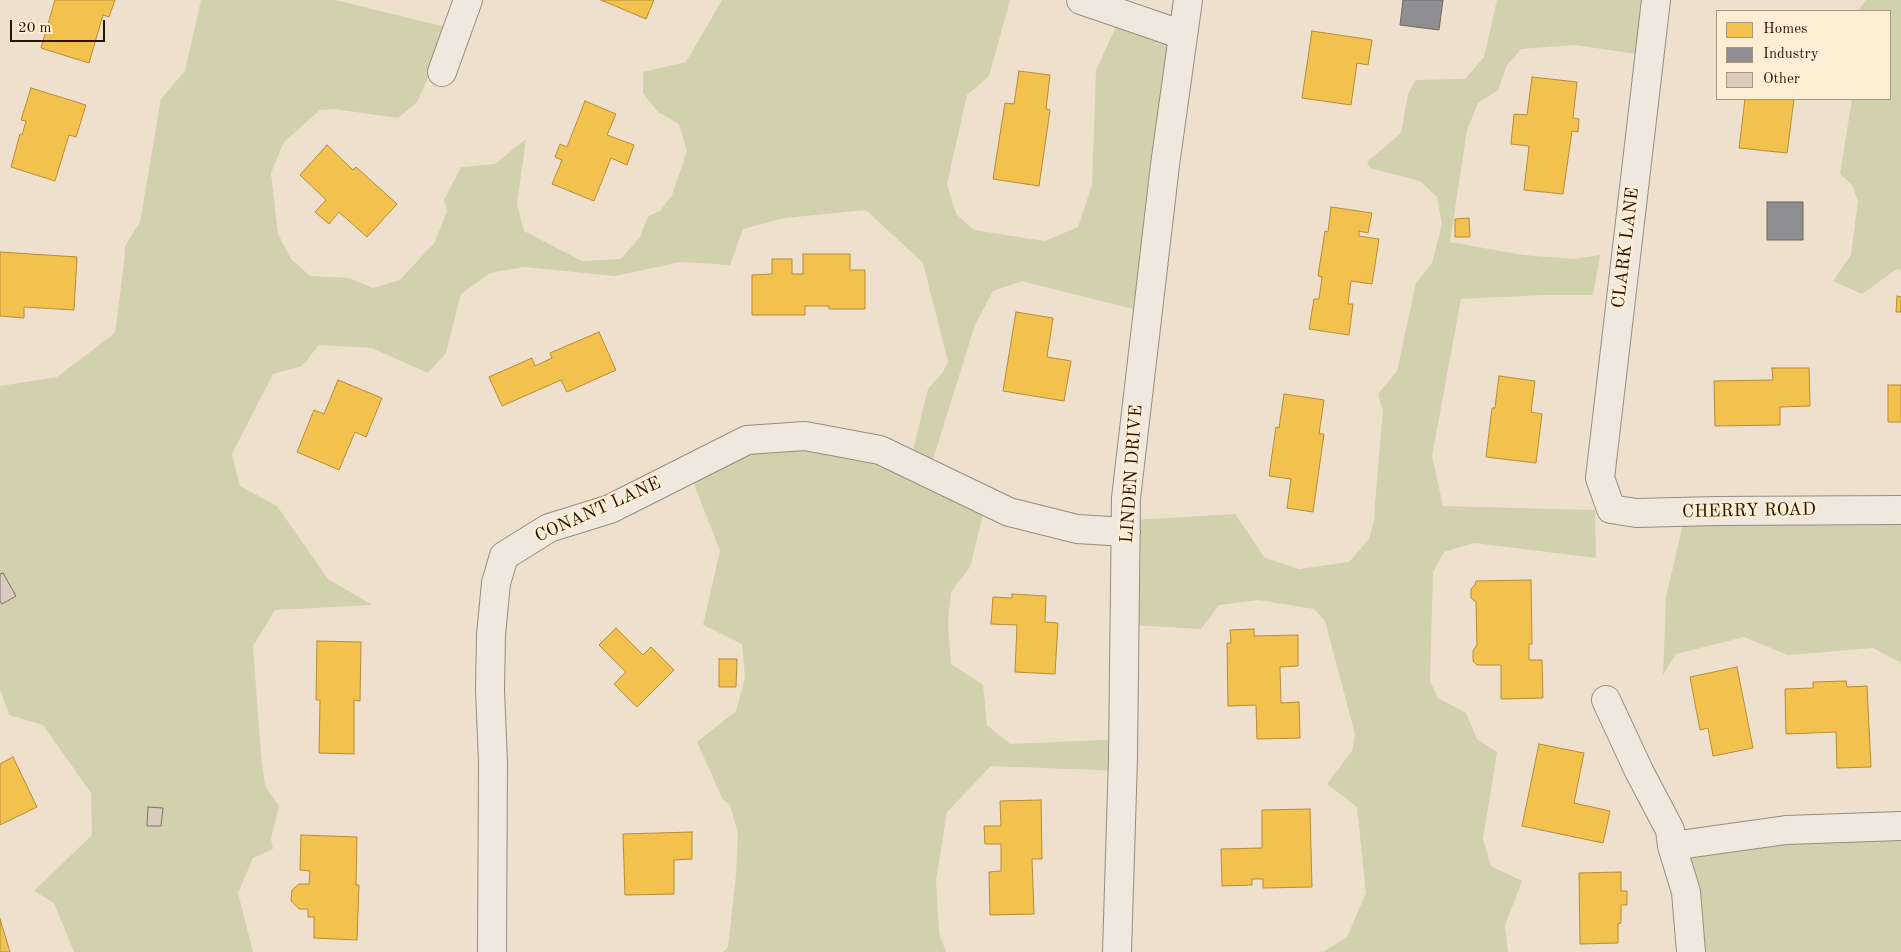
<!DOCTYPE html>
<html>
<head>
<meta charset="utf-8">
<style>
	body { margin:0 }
	#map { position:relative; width:1901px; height:952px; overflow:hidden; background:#eee0cc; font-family:"Old Standard TT",serif }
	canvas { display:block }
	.legend { position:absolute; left:1716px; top:10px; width:175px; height:90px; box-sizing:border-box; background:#fcedd5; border:1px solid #a89680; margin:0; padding:6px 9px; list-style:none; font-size:15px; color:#2b1401 }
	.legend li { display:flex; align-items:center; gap:10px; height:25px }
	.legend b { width:25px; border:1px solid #a89680 }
	.scale { position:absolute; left:10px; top:20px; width:95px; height:22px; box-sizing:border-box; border:2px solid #2b1401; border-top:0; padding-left:6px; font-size:15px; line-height:18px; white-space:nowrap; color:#2b1401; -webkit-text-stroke:4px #fcedd5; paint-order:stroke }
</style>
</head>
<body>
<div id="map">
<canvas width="1901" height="952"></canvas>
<ul class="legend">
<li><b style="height:14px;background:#f2c14e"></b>Homes</li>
<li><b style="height:14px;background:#8d8d92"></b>Industry</li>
<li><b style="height:14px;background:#dccabd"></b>Other</li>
</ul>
<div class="scale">20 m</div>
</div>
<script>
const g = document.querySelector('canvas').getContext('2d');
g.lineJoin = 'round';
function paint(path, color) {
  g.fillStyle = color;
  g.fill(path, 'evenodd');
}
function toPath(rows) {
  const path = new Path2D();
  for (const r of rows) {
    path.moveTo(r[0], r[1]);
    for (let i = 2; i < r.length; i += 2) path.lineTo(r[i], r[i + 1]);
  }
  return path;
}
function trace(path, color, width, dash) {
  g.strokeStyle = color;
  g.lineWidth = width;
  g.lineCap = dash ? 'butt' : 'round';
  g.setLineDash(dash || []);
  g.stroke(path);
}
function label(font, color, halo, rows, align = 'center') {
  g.font = font + ' "Old Standard TT",serif';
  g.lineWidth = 5;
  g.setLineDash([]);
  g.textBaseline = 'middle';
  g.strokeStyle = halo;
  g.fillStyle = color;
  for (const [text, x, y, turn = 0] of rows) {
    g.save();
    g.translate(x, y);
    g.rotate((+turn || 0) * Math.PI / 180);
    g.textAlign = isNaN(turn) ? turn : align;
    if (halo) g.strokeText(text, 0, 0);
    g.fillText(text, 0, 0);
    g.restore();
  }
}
paint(toPath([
	[201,0,335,0,442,26,445,32,428,78,417,102,398,118,334,109,320,110,284,142,271,173,278,234,291,259,310,276,349,278,373,288,400,280,435,242,447,211,444,200,461,167,495,164,526,139,517,204,524,231,582,261,621,259,640,237,648,216,660,211,672,195,687,151,679,124,658,112,643,93,643,72,686,62,722,0,1010,0,989,76,967,95,947,184,956,214,974,230,1045,241,1078,227,1092,185,1096,70,1121,16,1176,31,1146,312,1022,281,993,291,975,325,930,469,984,510,970,567,951,592,948,622,951,664,983,685,987,725,1010,744,1123,739,1123,771,991,766,947,812,936,880,939,933,946,952,723,952,728,947,736,875,738,834,730,805,723,800,697,742,736,711,745,678,742,644,703,625,720,551,689,471,750,438,911,458,928,389,943,372,948,362,923,263,866,210,785,218,743,229,730,265,681,262,615,276,524,267,490,273,461,294,446,353,428,373,372,348,319,345,302,366,273,374,232,454,240,486,277,506,328,579,372,605,275,610,253,646,261,755,265,786,279,806,271,839,273,849,253,858,238,893,253,952,74,952,54,903,34,891,92,835,91,793,43,725,9,715,0,689,0,386,57,377,115,333,125,255,125,246,140,222,161,99,185,71],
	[1497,0,1659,0,1650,56,1575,45,1521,49,1507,65,1498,90,1478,103,1467,130,1450,242,1523,255,1574,259,1600,255,1593,295,1544,295,1461,299,1432,456,1443,506,1595,510,1596,558,1474,543,1444,552,1433,572,1430,681,1438,698,1466,713,1477,739,1497,752,1483,839,1491,866,1522,881,1505,925,1508,952,1323,952,1347,937,1366,893,1357,807,1327,784,1352,751,1355,734,1325,621,1314,609,1258,600,1219,605,1201,629,1131,625,1133,520,1235,514,1265,558,1299,569,1349,562,1369,539,1375,517,1374,515,1383,411,1378,394,1397,371,1416,283,1432,263,1442,224,1437,197,1420,181,1370,168,1367,162,1401,133,1408,94,1416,80,1465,79,1484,57],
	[1866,0,1901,0,1901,271,1897,269,1862,294,1833,281,1851,255,1858,201,1852,185,1840,174,1852,99,1890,99,1890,11,1858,11],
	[1901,511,1901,663,1873,648,1788,655,1744,637,1676,654,1663,675,1666,597,1686,512],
	[1901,826,1901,952,1691,952,1672,846]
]), '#d2d1ad');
const homes = toPath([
	[55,0,115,0,109,17,103,15,89,63,41,48,55,0],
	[601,0,654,0,646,19,601,0],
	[1312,31,1372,40,1368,65,1357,63,1351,105,1302,98,1312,31],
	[1019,71,1050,75,1046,109,1050,110,1039,186,993,179,1005,103,1014,104,1019,71],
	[1532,77,1577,82,1573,118,1579,119,1578,132,1572,131,1563,194,1524,190,1529,146,1511,144,1514,114,1527,115,1532,77],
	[31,88,86,105,76,137,69,135,55,181,11,167,20,134,22,135,26,121,21,120,31,88],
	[1745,99,1794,99,1787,153,1739,148,1745,99],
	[585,101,616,114,607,135,634,145,627,165,611,158,594,201,552,184,562,160,555,157,560,144,567,147,585,101],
	[327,145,353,170,356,167,397,204,367,237,339,212,329,224,315,212,326,200,300,175,327,145],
	[1331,207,1372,213,1368,233,1359,231,1359,236,1379,239,1372,284,1351,281,1348,304,1353,304,1349,335,1309,329,1314,299,1319,299,1322,277,1318,276,1325,231,1328,232,1331,207],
	[1469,218,1470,237,1455,237,1455,219,1469,218],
	[0,252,77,257,74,310,24,307,24,318,0,316,0,252],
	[803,254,850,254,850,270,865,270,865,309,829,309,829,306,805,306,805,315,752,315,752,275,772,274,772,259,792,259,792,274,803,274,803,254],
	[1897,296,1901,297,1901,312,1896,312,1897,296],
	[1016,312,1053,318,1047,357,1071,361,1064,401,1003,391,1016,312],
	[599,332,616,370,567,392,561,380,502,406,489,377,532,358,535,366,552,358,550,353,599,332],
	[1772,368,1809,368,1810,406,1780,407,1780,425,1715,426,1714,381,1773,380,1772,368],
	[1499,376,1535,381,1531,412,1542,414,1536,463,1486,457,1492,408,1495,408,1499,376],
	[338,380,382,398,366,437,355,432,339,470,297,452,314,410,324,414,338,380],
	[1888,385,1901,385,1901,422,1888,422,1888,385],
	[1284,394,1324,400,1319,434,1324,434,1313,512,1287,508,1291,479,1269,476,1276,427,1279,428,1284,394],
	[1531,580,1532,644,1529,644,1529,660,1542,660,1543,698,1501,699,1501,665,1477,665,1473,661,1473,651,1477,645,1476,602,1471,598,1471,589,1475,585,1476,581,1531,580],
	[1012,594,1046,596,1045,622,1058,623,1055,674,1015,672,1017,625,991,624,993,597,1012,598,1012,594],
	[616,628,643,655,651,647,674,670,637,707,614,684,626,672,599,645,616,628],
	[1254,629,1254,636,1298,635,1298,666,1280,667,1281,703,1299,702,1300,738,1257,739,1256,705,1228,706,1227,643,1231,643,1230,630,1254,629],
	[317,641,361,642,360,701,354,700,354,754,319,753,320,700,316,700,317,641],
	[719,659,737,659,736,687,719,687,719,659],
	[1737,667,1753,748,1713,756,1708,728,1700,730,1690,677,1737,667],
	[1846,681,1847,687,1867,686,1871,767,1837,768,1836,732,1786,734,1785,689,1813,688,1813,682,1846,681],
	[1539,744,1584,753,1574,803,1610,811,1603,843,1522,826,1539,744],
	[13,757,37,807,0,825,0,764,13,757],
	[1041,800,1042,859,1032,859,1034,914,990,915,989,872,1001,871,1001,844,985,844,984,826,1001,826,1000,801,1041,800],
	[1310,809,1312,887,1263,888,1263,879,1252,879,1252,885,1222,886,1221,849,1262,848,1262,810,1310,809],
	[692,832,692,859,674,860,674,894,625,895,623,834,692,832],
	[301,835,357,837,356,885,359,885,357,940,314,938,314,917,308,917,308,909,299,909,291,901,292,890,299,884,309,884,310,871,300,870,301,835],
	[1621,872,1621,891,1627,891,1627,905,1621,905,1621,923,1618,924,1618,943,1580,944,1579,873,1621,872],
	[0,919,10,952,0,952,0,919]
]);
paint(homes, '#f2c14e');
trace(homes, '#b68d37', 1);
const industry = toPath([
	[1403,0,1443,0,1439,30,1400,25,1403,0],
	[1767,202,1803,202,1803,240,1767,240,1767,202]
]);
paint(industry, '#8d8d92');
trace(industry, '#706966', 1);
const building = toPath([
	[3,573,16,596,2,604,0,601,0,574,3,573],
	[148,807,163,808,161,826,147,826,148,807]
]);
paint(building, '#dccabd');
trace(building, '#7b7064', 1);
const minor = toPath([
	[1081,0,1183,35],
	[1656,0,1600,478,1611,509,1636,513,1717,511,1901,510],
	[442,72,468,0],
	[1606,700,1639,771,1670,830,1672,846,1686,892,1691,952],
	[1672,846,1786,830,1901,826],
	[492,952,493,762,490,690,491,635,496,583,504,556,549,528,610,509,747,440,805,436,880,450,1009,512,1077,529,1126,532],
	[1117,952,1123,758,1126,498,1165,165,1188,0]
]);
trace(minor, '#978c7e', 30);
trace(minor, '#efe8df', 28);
label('18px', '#2b1401', '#fcedd5', [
	["CLARK LANE",1626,248,-83],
	["LINDEN DRIVE",1132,474,-86],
	["CONANT LANE",598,510,-24],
	["CHERRY ROAD",1749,511,-1]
]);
</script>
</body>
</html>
